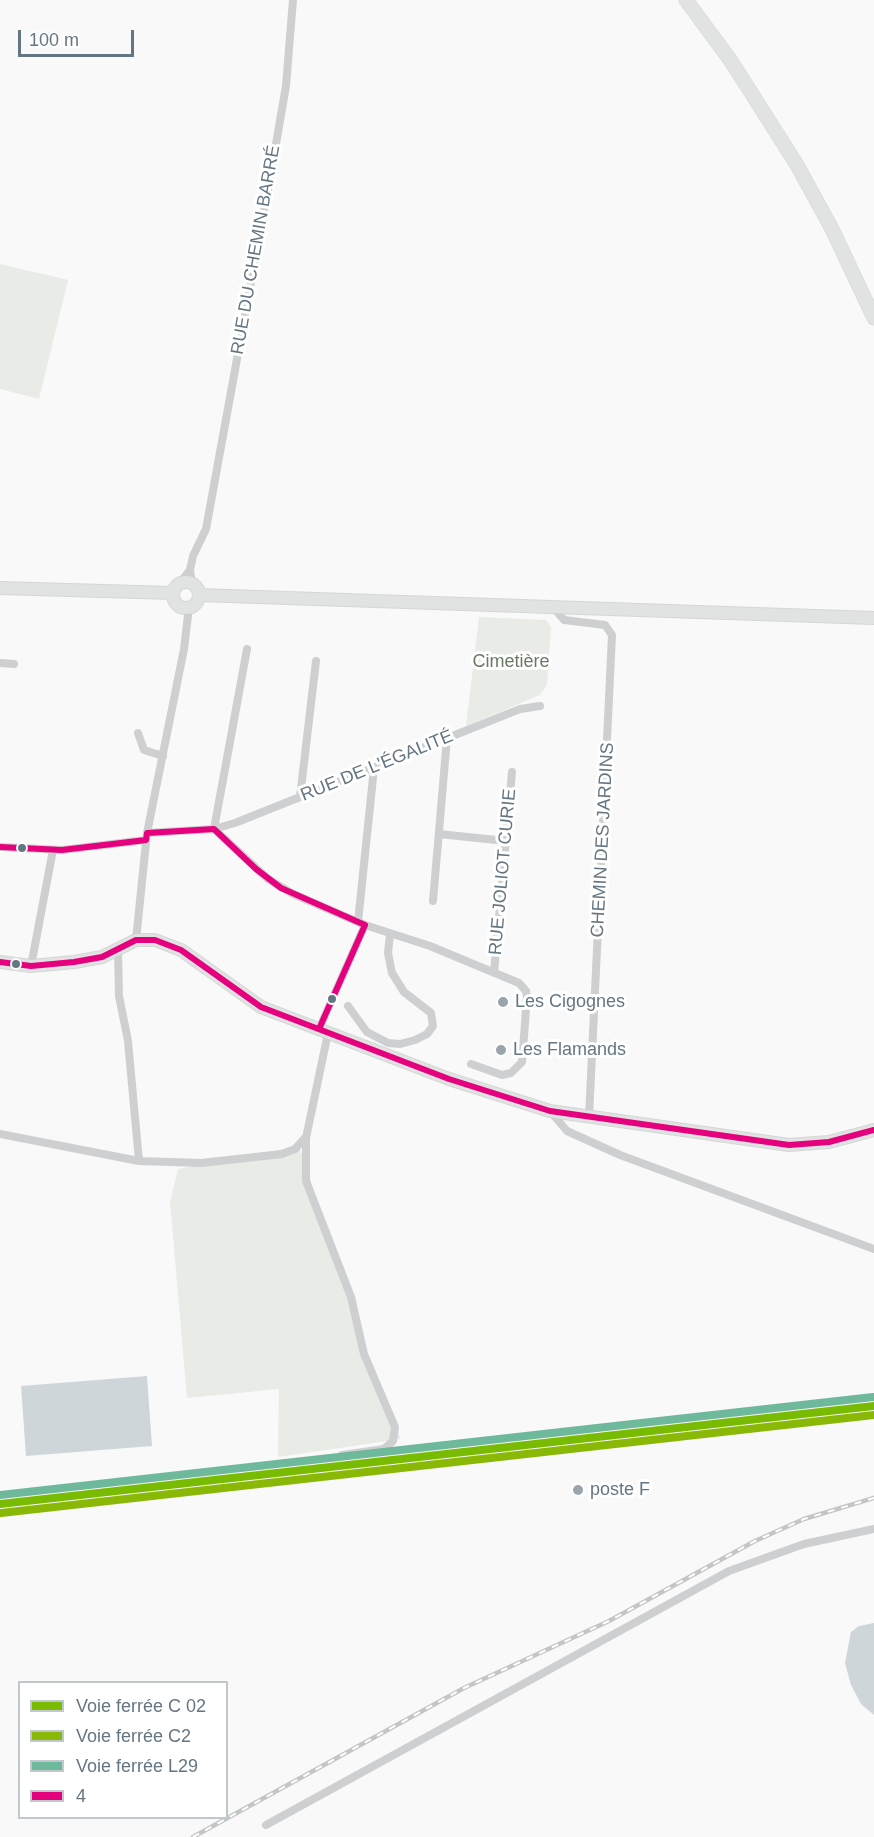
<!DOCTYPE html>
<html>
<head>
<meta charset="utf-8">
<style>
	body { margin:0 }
	#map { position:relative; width:874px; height:1837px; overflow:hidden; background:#f9f9f9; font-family:Helvetica,sans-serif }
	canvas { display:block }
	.legend { position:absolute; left:18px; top:1681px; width:210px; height:138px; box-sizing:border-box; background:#fff; border:2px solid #c1c8cd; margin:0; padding:8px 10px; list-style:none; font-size:18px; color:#657683 }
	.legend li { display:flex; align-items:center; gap:12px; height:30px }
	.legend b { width:30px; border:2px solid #c1c8cd }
	.scale { position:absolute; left:18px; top:30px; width:116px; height:27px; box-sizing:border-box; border:3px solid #657683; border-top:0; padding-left:8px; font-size:18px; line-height:21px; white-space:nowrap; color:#657683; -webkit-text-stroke:4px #fff; paint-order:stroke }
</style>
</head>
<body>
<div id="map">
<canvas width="874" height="1837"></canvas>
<ul class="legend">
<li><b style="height:8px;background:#79bb02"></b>Voie ferrée C 02</li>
<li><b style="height:8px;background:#8ab807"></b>Voie ferrée C2</li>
<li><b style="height:8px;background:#6eb89b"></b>Voie ferrée L29</li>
<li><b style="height:8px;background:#e5007d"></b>4</li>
</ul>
<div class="scale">100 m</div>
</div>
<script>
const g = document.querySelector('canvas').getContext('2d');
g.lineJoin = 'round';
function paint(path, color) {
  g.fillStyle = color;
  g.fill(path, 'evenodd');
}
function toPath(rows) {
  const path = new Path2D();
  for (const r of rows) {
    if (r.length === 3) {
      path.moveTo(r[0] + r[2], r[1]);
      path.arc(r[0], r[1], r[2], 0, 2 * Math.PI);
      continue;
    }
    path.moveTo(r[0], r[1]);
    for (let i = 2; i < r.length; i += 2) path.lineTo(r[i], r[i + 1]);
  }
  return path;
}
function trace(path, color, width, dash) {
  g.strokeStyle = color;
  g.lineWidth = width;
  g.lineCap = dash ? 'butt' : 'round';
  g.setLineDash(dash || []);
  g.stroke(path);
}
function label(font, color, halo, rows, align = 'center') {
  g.font = font + ' Helvetica,sans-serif';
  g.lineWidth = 6;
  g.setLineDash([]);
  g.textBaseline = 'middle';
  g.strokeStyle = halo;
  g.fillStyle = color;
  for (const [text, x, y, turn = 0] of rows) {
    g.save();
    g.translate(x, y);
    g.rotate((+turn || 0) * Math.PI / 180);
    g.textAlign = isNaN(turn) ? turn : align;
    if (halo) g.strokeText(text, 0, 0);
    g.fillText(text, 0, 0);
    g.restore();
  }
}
paint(toPath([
	[0,264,68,280,39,399,0,389],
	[479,617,546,620,551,627,547,685,540,695,466,726],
	[299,1146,379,1387,401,1439,278,1457,279,1389,187,1398,170,1202,178,1169]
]), '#e8ebe6');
paint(toPath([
	[147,1376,152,1446,26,1456,21,1386],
	[874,1623,874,1715,861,1704,851,1685,845,1663,851,1632,859,1626]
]), '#ced6d9');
const secondary = toPath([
	[186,595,13],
	[0,588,172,593],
	[199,595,874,618],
	[0,962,31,966,74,962,102,957,136,940,155,940,181,950,261,1007,449,1079,550,1111,789,1145,829,1142,874,1130]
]);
const primary = toPath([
	[686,0,731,61,797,165,832,229,874,318]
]);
trace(secondary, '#d5d6d7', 14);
trace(primary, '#d5d6d7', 15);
trace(toPath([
	[190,570,193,556,206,529,272,167,286,86,293,0],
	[180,583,190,570,192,584],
	[553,607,564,620,605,625,612,635,589,1117],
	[247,649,214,829,235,823,520,709,540,706],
	[0,663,14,664],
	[138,733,144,750,163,756],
	[300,797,316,661],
	[147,833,214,829,268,879,293,894,365,925,430,946,519,983,526,991,527,997,522,1062,511,1073,502,1075,471,1064],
	[439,834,506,841],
	[0,847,62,850,146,840],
	[433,901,447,738],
	[358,922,374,768],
	[136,940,147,833,184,649,189,607],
	[118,950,119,996,128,1041,139,1161],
	[31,966,53,850],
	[494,973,512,772],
	[348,1006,367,1032,388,1043,400,1044,415,1040,427,1034,433,1026,431,1013,404,992,392,973,388,953,390,934],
	[319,1029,365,925],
	[328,1033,306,1138,306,1181,351,1297,364,1354,395,1427,393,1441,384,1449,342,1455],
	[550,1111,567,1131,620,1155,874,1249],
	[0,1134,139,1161,201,1163,282,1154,295,1149,305,1138],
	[266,1825,729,1571,804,1544,874,1529]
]), '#cecfd0', 8);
trace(secondary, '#e1e2e2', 12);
trace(primary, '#e1e2e2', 14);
const rail = toPath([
	[193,1837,464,1688,609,1621,755,1541,804,1519,874,1498]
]);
trace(rail, '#c3c5c6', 4.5);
trace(rail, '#fff', 2, [7]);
trace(toPath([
	[0,847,62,850,146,840,147,833,214,829,256,869,281,888,365,925,319,1029],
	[0,962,31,966,74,962,102,957,136,940,155,940,181,950,261,1007,449,1079,550,1111,789,1145,829,1142,874,1130]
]), '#e5007d', 6);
trace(toPath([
	[0,1504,874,1406]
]), '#79bb02', 8);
trace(toPath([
	[1,1513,874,1415]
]), '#8ab807', 8);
trace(toPath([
	[0,1495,873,1397]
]), '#6eb89b', 8);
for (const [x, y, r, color] of [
	[22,848,5,"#657683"],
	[16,964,5,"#657683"],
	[332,999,5,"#657683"],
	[503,1002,6,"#99a4ac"],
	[501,1050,6,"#99a4ac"],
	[578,1490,6,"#99a4ac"]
]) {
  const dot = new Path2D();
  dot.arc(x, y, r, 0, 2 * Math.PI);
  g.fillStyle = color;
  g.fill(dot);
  trace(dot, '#fff', 2);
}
label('18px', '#657683', '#fff', [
	["RUE DU CHEMIN BARRÉ",256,250,-80],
	["RUE DE L'ÉGALITÉ",377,766,-22],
	["CHEMIN DES JARDINS",603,840,-87],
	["RUE JOLIOT CURIE",503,872,-85]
]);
label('18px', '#687a64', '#fff', [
	["Cimetière",511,662]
]);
label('18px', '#657683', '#fff', [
	["Les Cigognes",515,1002],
	["Les Flamands",513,1050],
	["poste F",590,1490]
], 'left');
</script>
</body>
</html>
